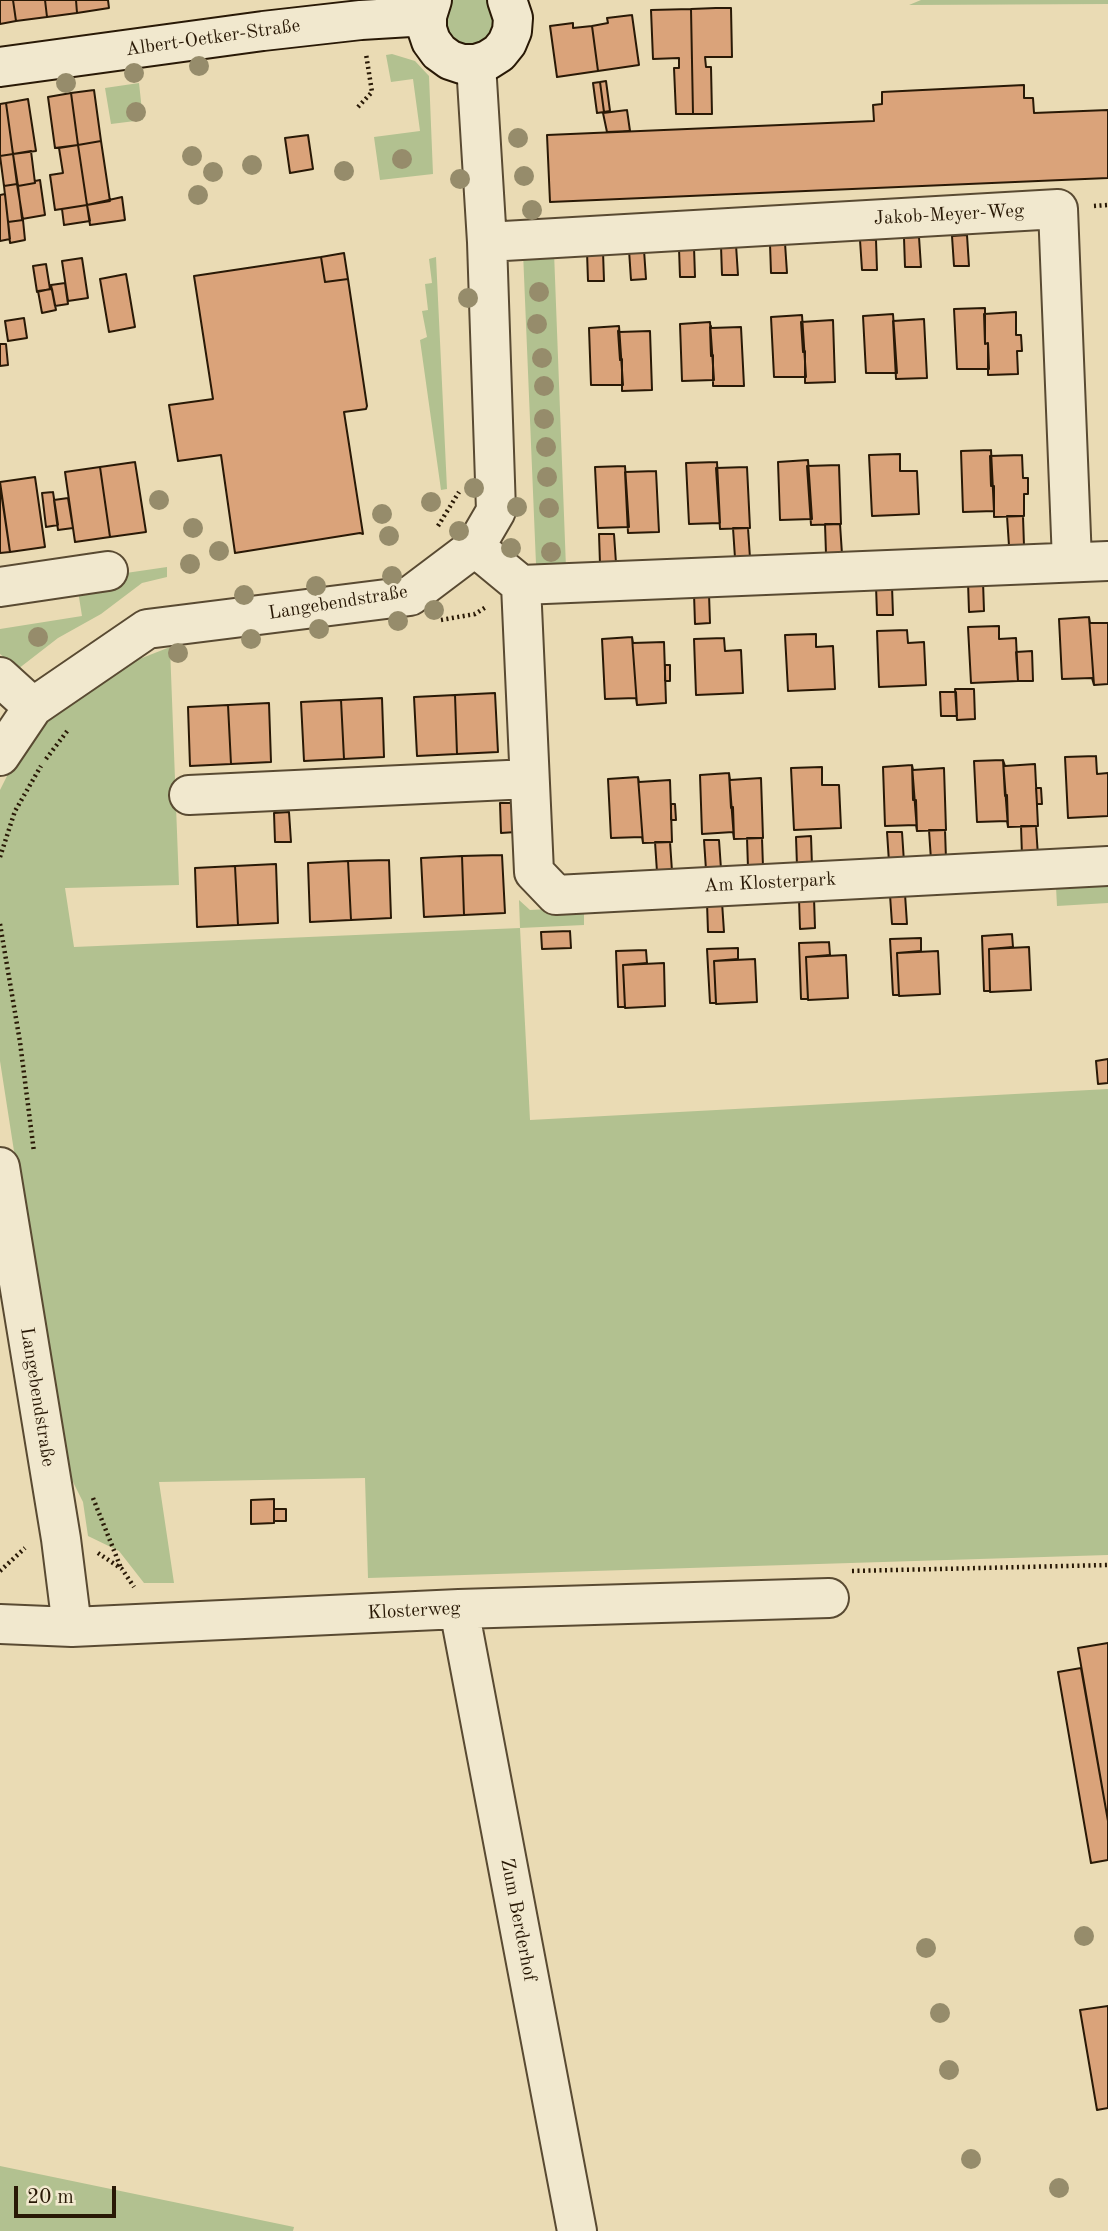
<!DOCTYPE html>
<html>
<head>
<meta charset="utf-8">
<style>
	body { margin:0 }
	#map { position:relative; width:1108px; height:2231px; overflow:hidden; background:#eadbb4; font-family:"Old Standard TT",serif }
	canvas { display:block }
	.scale { position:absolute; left:14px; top:2186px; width:102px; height:32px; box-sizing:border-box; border:4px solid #291906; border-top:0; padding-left:9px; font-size:21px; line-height:24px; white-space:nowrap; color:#291906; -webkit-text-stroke:5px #f1e8ce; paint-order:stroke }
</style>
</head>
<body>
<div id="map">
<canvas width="1108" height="2231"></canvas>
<div class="scale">20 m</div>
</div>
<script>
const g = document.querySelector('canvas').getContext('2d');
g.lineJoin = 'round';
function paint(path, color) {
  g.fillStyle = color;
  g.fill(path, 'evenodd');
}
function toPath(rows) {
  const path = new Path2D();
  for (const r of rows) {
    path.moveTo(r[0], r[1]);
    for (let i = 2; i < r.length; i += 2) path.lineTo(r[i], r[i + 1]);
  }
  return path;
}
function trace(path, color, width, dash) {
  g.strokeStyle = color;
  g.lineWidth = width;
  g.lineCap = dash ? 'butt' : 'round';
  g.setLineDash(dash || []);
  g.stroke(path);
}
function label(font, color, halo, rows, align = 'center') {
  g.font = font + ' "Old Standard TT",serif';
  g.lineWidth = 5;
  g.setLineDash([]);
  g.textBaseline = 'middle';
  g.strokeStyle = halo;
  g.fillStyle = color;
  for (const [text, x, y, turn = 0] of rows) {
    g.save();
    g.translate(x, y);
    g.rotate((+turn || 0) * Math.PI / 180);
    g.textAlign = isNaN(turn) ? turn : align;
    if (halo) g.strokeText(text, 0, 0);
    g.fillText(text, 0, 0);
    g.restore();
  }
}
paint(toPath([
	[451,0,488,0,499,13,486,51,442,42,445,3],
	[921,0,1108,0,1108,4,909,5],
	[392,54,415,61,429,76,433,174,380,180,374,137,420,131,413,79,391,82,386,55],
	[139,83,143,120,111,124,105,88],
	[523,252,554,252,566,568,536,564],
	[436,257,447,489,441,490,420,340,427,337,422,311,428,310,425,284,432,283,429,259],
	[167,567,167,577,142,583,101,614,58,638,18,669,0,654,0,629,82,616,78,591,117,584,126,573],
	[170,647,179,885,65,888,74,947,520,928,519,900,530,910,584,907,584,925,520,928,530,1120,1108,1089,1108,1555,368,1578,365,1478,159,1482,174,1583,144,1583,119,1551,88,1536,83,1502,62,1460,0,1061,0,790,15,760,61,705,114,669],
	[1108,885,1108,903,1057,906,1056,887],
	[0,2166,294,2227,293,2231,0,2231]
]), '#b2c190');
const building = toPath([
	[0,0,13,0,16,21,0,24,0,0],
	[13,0,45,0,47,17,16,21,13,0],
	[45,0,76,0,77,13,47,17,45,0],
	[76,0,108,0,109,8,77,13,76,0],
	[716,8,731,8,732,57,705,57,706,67,711,67,712,114,693,114,691,9,716,8],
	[691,9,693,114,676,114,674,68,679,68,679,58,653,59,651,10,691,9],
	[632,15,639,65,598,71,592,26,608,23,607,18,632,15],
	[573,23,573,28,592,26,598,71,557,77,550,26,573,23],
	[606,81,610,111,604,112,600,82,606,81],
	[600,82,604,112,597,113,593,83,600,82],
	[1024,85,1024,98,1033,98,1034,113,1108,110,1108,178,550,202,547,135,874,121,873,105,882,104,882,92,1024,85],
	[94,90,101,141,78,145,71,93,94,90],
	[71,93,78,145,55,148,48,97,71,93],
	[28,99,36,151,13,154,6,103,28,99],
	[6,103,13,154,0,156,0,104,6,103],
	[627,110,630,131,607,132,603,113,627,110],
	[308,135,313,169,290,173,285,138,308,135],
	[101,141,110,201,87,205,78,145,101,141],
	[78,145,87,205,55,210,50,175,63,173,59,148,78,145],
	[31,151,35,183,18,186,13,154,31,151],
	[13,154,17,184,4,186,0,156,13,154],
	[40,180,45,215,22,219,18,186,35,183,35,181,40,180],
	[17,184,23,220,8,222,4,186,17,184],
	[5,194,10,239,0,241,0,195,5,194],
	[122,197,125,220,90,225,87,205,122,197],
	[87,205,90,221,64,225,62,209,87,205],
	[23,220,25,240,10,243,8,222,23,220],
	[967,235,969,266,954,266,952,236,967,235],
	[919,237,921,267,905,267,904,238,919,237],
	[860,240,876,240,877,270,862,270,860,240],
	[785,243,787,273,771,273,770,244,785,243],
	[736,245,738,275,722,275,721,246,736,245],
	[694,247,695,277,680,277,679,248,694,247],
	[629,250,644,250,646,279,631,280,629,250],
	[603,251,604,281,588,281,587,252,603,251],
	[344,253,348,279,325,282,321,257,344,253],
	[321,257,325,282,348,279,367,406,366,409,344,412,363,534,360,533,235,553,221,455,178,461,169,405,213,399,194,276,321,257],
	[82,258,88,298,68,301,62,261,82,258],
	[46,264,50,289,37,292,33,266,46,264],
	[126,274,135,327,109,332,100,279,126,274],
	[65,283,68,304,55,306,51,285,65,283],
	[52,289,56,310,42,313,38,291,52,289],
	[985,308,985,344,988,343,989,369,957,369,954,309,985,308],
	[1016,312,1016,335,1021,335,1022,351,1017,351,1018,374,988,375,988,343,985,344,984,314,1016,312],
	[893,314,897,373,866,373,863,316,893,314],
	[802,315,806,377,774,377,771,317,802,315],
	[24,318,27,338,8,341,5,321,24,318],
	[924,319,927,378,896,379,893,321,924,319],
	[833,320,835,382,805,383,805,351,803,352,801,322,833,320],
	[710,322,714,380,682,381,680,324,710,322],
	[619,326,623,385,591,385,589,328,619,326],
	[711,326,711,328,741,327,744,386,713,386,713,355,711,356,710,327,711,326],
	[619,330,619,332,650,331,652,390,622,391,622,359,620,360,618,331,619,330],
	[0,344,6,344,8,365,0,366,0,344],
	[991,450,994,511,963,512,961,451,991,450],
	[900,454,900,471,917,471,919,514,872,516,869,455,900,454],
	[1022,455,1023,478,1028,478,1028,494,1024,494,1024,516,994,517,994,486,991,486,990,456,1022,455],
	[808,460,812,519,780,520,778,462,808,460],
	[135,462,146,532,110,537,100,467,135,462],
	[717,462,720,523,689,524,686,463,717,462],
	[839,465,841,524,811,525,807,466,839,465],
	[625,466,629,527,598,528,595,467,625,466],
	[100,467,110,537,75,542,65,472,100,467],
	[747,467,750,528,720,529,716,468,747,467],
	[656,471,659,532,628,533,625,472,656,471],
	[35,477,45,547,10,552,0,482,35,477],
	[0,485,10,552,0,553,0,485],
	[53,492,58,525,46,527,42,493,53,492],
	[68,498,73,528,58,530,54,500,68,498],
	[1007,516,1023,516,1024,546,1009,546,1007,516],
	[825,524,840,524,842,554,826,554,825,524],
	[733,528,748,528,750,558,735,558,733,528],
	[599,534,614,534,616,563,600,564,599,534],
	[983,581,984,611,969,612,968,582,983,581],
	[876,586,892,586,893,615,877,615,876,586],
	[694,594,709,594,710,623,695,624,694,594],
	[1089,617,1090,623,1108,623,1108,684,1094,685,1089,617],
	[1089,617,1094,685,1092,678,1062,679,1059,619,1089,617],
	[999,626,999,639,1016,638,1018,681,971,683,968,627,999,626],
	[907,630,908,643,924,642,926,685,879,687,877,631,907,630],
	[816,634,816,647,833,646,835,689,788,691,785,635,816,634],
	[632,637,633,643,664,642,666,703,637,705,632,637],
	[632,637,637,705,636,698,605,699,602,639,632,637],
	[724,638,725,651,741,650,743,693,696,695,694,639,724,638],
	[1032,651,1033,681,1018,681,1016,652,1032,651],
	[665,665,670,665,670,681,665,681,665,665],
	[955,689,974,689,975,719,957,720,955,689],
	[940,692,956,692,957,716,941,716,940,692],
	[495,693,498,752,457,754,455,695,495,693],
	[455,695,457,754,417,756,414,697,455,695],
	[382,698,384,757,344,759,341,700,382,698],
	[341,700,344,759,304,761,301,702,341,700],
	[269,703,271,762,231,764,228,705,269,703],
	[228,705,231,764,190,766,188,707,228,705],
	[1096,756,1097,774,1108,773,1108,816,1068,818,1065,757,1096,756],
	[1003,760,1005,796,1007,795,1008,827,1007,821,977,822,974,761,1003,760],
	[1003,760,1005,766,1035,764,1038,826,1008,827,1003,760],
	[912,765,913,800,916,800,917,831,916,825,885,826,883,767,912,765],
	[912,765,913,770,944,768,946,830,917,831,912,765],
	[822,767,822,785,839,785,841,828,794,830,791,768,822,767],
	[729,773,730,780,761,778,763,838,734,839,729,773],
	[729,773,731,808,733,807,734,839,733,832,702,834,700,775,729,773],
	[638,777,639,782,670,780,672,842,643,843,638,777],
	[638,777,643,843,642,837,611,838,608,779,638,777],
	[1036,788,1041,788,1042,804,1037,804,1036,788],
	[500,803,515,803,516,832,501,833,500,803],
	[671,804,675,804,676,820,671,820,671,804],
	[289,812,291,842,275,842,274,813,289,812],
	[1021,826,1036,826,1038,856,1022,856,1021,826],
	[929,830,945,830,946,859,931,860,929,830],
	[887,832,902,832,904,862,889,862,887,832],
	[811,836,812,866,797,866,796,837,811,836],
	[747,838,762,838,763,867,748,868,747,838],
	[704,840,719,840,721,869,706,870,704,840],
	[655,842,670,842,672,871,657,872,655,842],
	[502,855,505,913,464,915,462,856,502,855],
	[462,856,464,915,424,917,421,858,462,856],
	[389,860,391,918,351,920,348,861,389,860],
	[348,861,351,920,310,922,308,863,348,861],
	[276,864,278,923,238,925,235,866,276,864],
	[235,866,238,925,197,927,195,868,235,866],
	[905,894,907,924,892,924,890,895,905,894],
	[814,898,815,928,800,929,799,899,814,898],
	[722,902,724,932,708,932,707,903,722,902],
	[570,931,571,948,542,949,541,932,570,931],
	[1012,934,1013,947,989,949,990,991,984,991,982,936,1012,934],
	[921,938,921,951,897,953,899,995,893,995,890,939,921,938],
	[829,942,830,955,806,957,808,999,801,999,799,943,829,942],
	[1029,947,1031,990,990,992,989,949,1029,947],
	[738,948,738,959,714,961,716,1003,710,1003,707,949,738,948],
	[646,950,647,963,623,965,625,1007,618,1007,616,951,646,950],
	[938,951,940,994,899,996,897,953,938,951],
	[846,955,848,998,808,1000,806,957,846,955],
	[755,959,757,1002,716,1004,714,961,755,959],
	[664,963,665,1006,625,1008,623,965,664,963],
	[1108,1059,1108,1083,1098,1084,1096,1061,1108,1059],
	[274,1499,274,1523,251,1524,251,1500,274,1499],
	[274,1509,286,1509,286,1521,274,1521,274,1509],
	[1108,1643,1108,1821,1078,1648,1108,1643],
	[1081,1668,1108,1821,1108,1860,1091,1863,1058,1672,1081,1668],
	[1108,2006,1108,2108,1097,2110,1080,2010,1108,2006]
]);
paint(building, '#daa37a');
trace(building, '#291906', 2);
const street = toPath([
	[487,242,1058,209,1072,561],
	[475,547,521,585,534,872,556,895,1108,866],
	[521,585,1108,561],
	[0,587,108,571],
	[0,677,33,707],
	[0,756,33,707,147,629,410,596,475,547,496,511,487,242,476,64],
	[189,795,529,779],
	[0,1167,61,1539,72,1627],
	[459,1609,577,2231],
	[0,1624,72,1627,459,1609,829,1598]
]);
const secondary = toPath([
	[432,0,427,16,427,29,431,41,439,52,450,60,462,64,476,64,488,60,499,53,507,43,512,31,513,18,507,0],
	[0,67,263,31,361,20,427,16]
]);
trace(street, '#594a32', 42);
trace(secondary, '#291906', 42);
trace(toPath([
	[358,107,372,92,366,54],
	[1094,206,1108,205],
	[438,526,459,492],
	[441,620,475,614,486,607],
	[46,759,68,730],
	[0,857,15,811,41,766],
	[0,924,20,1042,34,1152],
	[93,1498,121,1568],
	[98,1553,122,1569,134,1587],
	[0,1571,25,1548],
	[852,1571,1108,1565]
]), '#291906', 4.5, [2, 3.5]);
trace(street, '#f1e8ce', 38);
trace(secondary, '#f1e8ce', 38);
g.fillStyle = '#968c6b';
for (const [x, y] of [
	[199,66],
	[134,73],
	[66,83],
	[136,112],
	[518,138],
	[192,156],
	[402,159],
	[252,165],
	[344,171],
	[213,172],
	[524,176],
	[460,179],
	[198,195],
	[532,210],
	[539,292],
	[468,298],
	[537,324],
	[542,358],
	[544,386],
	[544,419],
	[546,447],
	[547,477],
	[474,488],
	[159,500],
	[431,502],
	[517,507],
	[549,508],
	[382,514],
	[193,528],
	[459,531],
	[389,536],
	[511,548],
	[219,551],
	[551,552],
	[190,564],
	[392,576],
	[316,586],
	[244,595],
	[434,610],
	[398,621],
	[319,629],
	[38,637],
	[251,639],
	[178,653],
	[1084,1936],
	[926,1948],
	[940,2013],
	[949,2070],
	[971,2159],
	[1059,2188]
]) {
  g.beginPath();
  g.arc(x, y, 10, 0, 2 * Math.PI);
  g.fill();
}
label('19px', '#291906', '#f1e8ce', [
	["Albert-Oetker-Straße",213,38,-8],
	["Jakob-Meyer-Weg",949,215,-3],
	["Langebendstraße",338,603,-9],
	["Am Klosterpark",770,883,-3],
	["Langebendstraße",37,1397,81],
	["Klosterweg",414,1611,-3],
	["Zum Berderhof",518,1920,79]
]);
</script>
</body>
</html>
